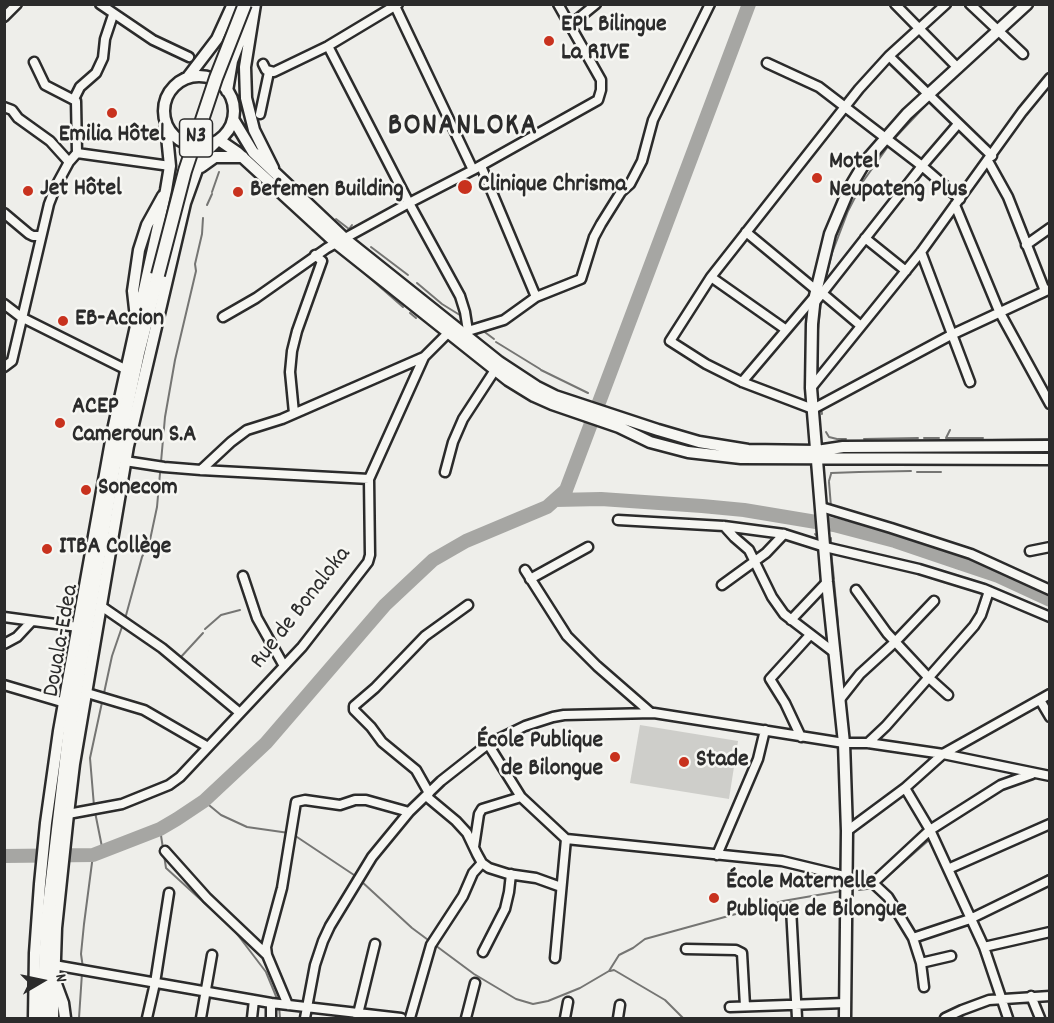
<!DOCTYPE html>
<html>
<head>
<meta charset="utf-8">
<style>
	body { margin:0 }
	#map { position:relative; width:1054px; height:1023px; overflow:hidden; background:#eeeeea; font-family:Dekko,sans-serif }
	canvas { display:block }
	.frame { position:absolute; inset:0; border:6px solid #2b2b2b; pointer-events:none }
	.north { position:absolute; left:12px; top:951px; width:60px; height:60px; -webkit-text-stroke:4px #f6f6f2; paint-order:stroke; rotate:81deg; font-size:16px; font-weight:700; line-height:24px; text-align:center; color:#2b2b2b }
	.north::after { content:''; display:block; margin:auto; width:21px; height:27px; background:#2b2b2b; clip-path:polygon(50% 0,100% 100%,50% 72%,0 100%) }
</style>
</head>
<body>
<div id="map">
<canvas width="1054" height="1023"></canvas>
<div class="frame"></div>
<div class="north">N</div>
</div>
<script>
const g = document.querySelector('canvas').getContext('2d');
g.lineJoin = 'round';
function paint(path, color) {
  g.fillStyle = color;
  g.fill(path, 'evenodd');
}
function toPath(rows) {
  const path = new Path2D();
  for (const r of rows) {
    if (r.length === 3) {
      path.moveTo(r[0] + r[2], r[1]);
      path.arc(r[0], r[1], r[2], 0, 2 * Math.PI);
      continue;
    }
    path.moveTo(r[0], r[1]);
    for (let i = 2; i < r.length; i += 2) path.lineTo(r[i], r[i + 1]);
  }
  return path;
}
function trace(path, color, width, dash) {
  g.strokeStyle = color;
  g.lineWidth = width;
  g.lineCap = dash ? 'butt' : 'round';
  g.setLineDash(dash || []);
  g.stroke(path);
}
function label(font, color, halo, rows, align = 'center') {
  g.font = font + ' Dekko,sans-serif';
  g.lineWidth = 5;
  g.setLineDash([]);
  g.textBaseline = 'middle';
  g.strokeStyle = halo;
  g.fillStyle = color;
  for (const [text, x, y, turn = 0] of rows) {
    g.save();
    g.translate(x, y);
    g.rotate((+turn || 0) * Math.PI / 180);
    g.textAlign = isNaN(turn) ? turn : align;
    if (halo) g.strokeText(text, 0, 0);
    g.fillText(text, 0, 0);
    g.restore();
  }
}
paint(toPath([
	[640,725,738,741,729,799,630,783]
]), '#cececa');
trace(toPath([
	[422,50,429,67],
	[949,109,991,149,993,147],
	[892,141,925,106],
	[395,185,402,201],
	[212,192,219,172],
	[207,205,212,194],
	[395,206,401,202],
	[832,214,837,203],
	[375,217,383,212],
	[300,218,318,234],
	[336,219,349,229,352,225],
	[371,247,408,275],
	[364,273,403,307],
	[825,280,832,253,848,211,864,180,889,145],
	[417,283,442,304,463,317],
	[410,313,416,318],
	[482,330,494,339],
	[817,340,821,301],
	[496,342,540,369],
	[817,346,818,373],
	[541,370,588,393],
	[379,372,386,369],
	[821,407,822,414],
	[950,430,946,438,983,438],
	[826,432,829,437,837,439],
	[924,438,939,438],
	[838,439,846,439],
	[864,439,918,438],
	[991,440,1050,439],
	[859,472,911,471],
	[917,472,941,472],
	[831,473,859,472],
	[829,481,831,474],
	[829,482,831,507],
	[829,520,830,528],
	[815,534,819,539],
	[831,538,831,547],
	[831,552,834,579],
	[834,581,838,623],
	[125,619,142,557,150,540,157,507,165,417,175,360,196,271,195,264,202,234,203,218],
	[562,621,568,628],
	[205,629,221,615,240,610],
	[839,641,844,687],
	[180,658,203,633],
	[204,801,221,815,247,827,289,833],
	[94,806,90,758,112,656,123,624],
	[95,812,103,852],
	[160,829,166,868,234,930,266,972,278,1001],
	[294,835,357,877],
	[361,881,412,928,474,974,516,999,533,1004,548,1001,580,988,609,971,619,955,633,948,645,939,783,901,841,891],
	[880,883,929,840],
	[1022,889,1050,874],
	[859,890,875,888],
	[1012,893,1019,890],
	[83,968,81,954,84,924,93,855],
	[610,971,614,970,665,1000,683,1018],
	[279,1006,280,1018],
	[79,1018,82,973],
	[851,1018,851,990]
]), '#757573', 2);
trace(toPath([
	[555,500,601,499,702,506,744,510,834,525,895,541,957,562,998,576,1050,600],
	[4,856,93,855,160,829,177,819,204,801,266,743,385,605,433,560,466,541,547,507,566,490,749,4]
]), '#a6a6a3', 14);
const minor = toPath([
	[100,4,153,40,189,57],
	[895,4,958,68],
	[946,4,889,56,859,89,711,277,670,341,706,364,742,382,813,409,951,335,1050,289],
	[970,4,1023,54],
	[395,6,473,170],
	[4,17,17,4],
	[569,26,596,4],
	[328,46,409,203,460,296,465,312,468,331],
	[889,56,992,156],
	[767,63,819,87,922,166,960,199],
	[263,64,266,70,274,72,328,46,398,4],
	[74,99,80,87,96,73,103,58,105,39,113,15],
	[4,107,12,110,18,118,50,141,69,162],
	[260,114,269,72],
	[77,153,170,166],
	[988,161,1008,197,1045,291],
	[481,166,536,297],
	[955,205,999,311,1050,404],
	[4,213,29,234,33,236,41,236],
	[746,232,816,290],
	[865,238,906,271],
	[1026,245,1050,228],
	[921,252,970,382],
	[711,277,785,329],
	[822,293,861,326],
	[816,301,922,166,958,124],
	[4,304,21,317,127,370],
	[223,317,256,298,327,248,409,203,473,170,598,100,601,90,601,80,558,4],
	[462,337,468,331,504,320,536,297,581,279,594,237,601,224,621,192,630,184,642,161,653,120,710,4],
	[4,367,12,361,49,204,56,186,69,162,77,153,76,101,45,85,34,62],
	[742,382,815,296],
	[811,388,921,252,1022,112,1050,78],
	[294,413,290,372,292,351,297,331,322,261,315,255],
	[125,461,164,467,201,470,369,479],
	[201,470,231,442,247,430,282,419,424,357],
	[445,472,453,442,463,419,495,370],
	[821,507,891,528,971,554,1050,590],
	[618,520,724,526,784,534,825,547,919,569,984,589,1050,617],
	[724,526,734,537,749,550,772,597,784,614,835,653],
	[1030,551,1050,547],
	[525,570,567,636,597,666,651,713],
	[243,576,257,618,284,666],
	[530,579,588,547],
	[722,585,766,553,784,534],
	[856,590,887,633,928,677,948,695],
	[101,606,162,648,240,713],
	[4,617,78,627],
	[791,620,827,582],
	[4,644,17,637,31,622],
	[4,685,65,703],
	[87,693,144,710,208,747],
	[841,698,860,674,895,642,934,601],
	[1040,700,1050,717],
	[801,737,785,703,770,679,810,635],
	[868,743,886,726,974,626,981,615,989,591],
	[488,744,521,797,566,839,782,861,873,883,888,897,913,938,921,963,924,987],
	[905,788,930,830,984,947,1008,1018],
	[429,793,416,770,382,742,371,727,354,710,354,706,375,688,425,636,468,605],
	[426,796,456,821,467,833,477,854,482,863,489,868,508,874,536,878,561,887],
	[68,814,122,804,169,785,180,777,302,647,368,562,370,555,369,479,424,357,448,333],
	[847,831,905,788,943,754,1050,694],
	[474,847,479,814,482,809,521,797],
	[165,851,207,898,267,955,288,1005],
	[717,855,758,759,765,730],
	[948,869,1050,824],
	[873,883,930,830,1001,785,1032,774],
	[791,908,797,1018],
	[913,938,970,919,1050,880],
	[984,947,1050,932],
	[686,949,736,950,742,953,745,1006],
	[483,952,505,909,509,892,511,874],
	[267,955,266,947,282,888,296,802,305,800,340,805,355,800,366,800,409,812],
	[555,958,566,839],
	[921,963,951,956],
	[54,965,271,1003],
	[1031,996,1040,1018],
	[730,1007,845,1003],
	[147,1018,155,983,169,893],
	[201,1018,212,955],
	[252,1018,254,1000],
	[271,1018,271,1003,401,1018],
	[305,1018,315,965,323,941,330,926,372,857,409,812,441,781,488,744,525,726,553,717,564,715,654,713,844,743,868,743,943,754,1050,776],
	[357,1018,375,944],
	[410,1018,431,945,463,896,473,873,482,863],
	[466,1018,475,983],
	[565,1018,568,1002],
	[618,1018,620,1005],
	[945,1018,962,1010,989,1000,1050,996]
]);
const major = toPath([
	[255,4,245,67,246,98,254,130,273,168],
	[199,111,35],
	[188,77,217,39,233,4],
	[227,91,232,61,248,19],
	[233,119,253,152,345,239,499,362,537,387,555,396,658,430,699,442,748,450,817,451,843,447,1050,446],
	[219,140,238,153,336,243,508,380,534,396,552,404,619,427,650,442,688,452,741,458,1050,459],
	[201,167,215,157,243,157],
	[136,318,133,291,139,250,147,225,163,196],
	[56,984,63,1003,65,1018],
	[34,1018,35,953,40,884,46,823,59,731,113,430,166,190,170,166,166,126],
	[53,1018,56,928,68,814,74,764,128,446,185,203,199,164,203,155,216,142],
	[845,1018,847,831,844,743,827,582,811,388,812,324,815,296,830,234,849,189,865,162,907,114,1027,4]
]);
const highway = toPath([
	[43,1018,47,923,70,727,114,466,138,353,158,275]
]);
trace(minor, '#2b2b2b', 13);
trace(major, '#2b2b2b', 15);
trace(highway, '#2b2b2b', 16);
trace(minor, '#f6f6f2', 8);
trace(major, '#f6f6f2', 10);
trace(highway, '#f6f6f2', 12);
const highwayBridge = toPath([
	[158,275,185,171,216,78,245,4]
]);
trace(highwayBridge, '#2b2b2b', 16, []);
trace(highwayBridge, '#f6f6f2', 12);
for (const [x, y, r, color] of [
	[549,41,6,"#c8321e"],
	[112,113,6,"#c8321e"],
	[817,178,6,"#c8321e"],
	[465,187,8,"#c8321e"],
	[28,191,6,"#c8321e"],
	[238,192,6,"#c8321e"],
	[63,321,6,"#c8321e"],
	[60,423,6,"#c8321e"],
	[86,490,6,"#c8321e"],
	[47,549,6,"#c8321e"],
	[615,757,6,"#c8321e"],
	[684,762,6,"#c8321e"],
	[714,898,6,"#c8321e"]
]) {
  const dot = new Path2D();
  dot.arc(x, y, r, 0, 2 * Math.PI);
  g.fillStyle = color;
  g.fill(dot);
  trace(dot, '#f6f6f2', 2);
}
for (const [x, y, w] of [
	[196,138,33]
]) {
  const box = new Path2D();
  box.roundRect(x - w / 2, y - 19, w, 38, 4.5);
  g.fillStyle = '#f6f6f2';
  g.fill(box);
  trace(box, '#2b2b2b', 1.5);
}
label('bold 22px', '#2b2b2b', null, [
	["N3",196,138]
]);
label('bold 24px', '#2b2b2b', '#f6f6f2', [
	["EPL Bilingue",561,27],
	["La RIVE",561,55],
	["Emilia Hôtel",112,137,"center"],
	["Motel",829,164],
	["Neupateng Plus",829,192],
	["Clinique Chrisma",478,187],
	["Jet Hôtel",40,191],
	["Befemen Building",250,192],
	["EB-Accion",75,321],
	["ACEP",72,409],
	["Cameroun S.A",72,437],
	["Sonecom",98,490],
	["ITBA Collège",59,549],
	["École Publique",603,743,"right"],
	["de Bilongue",603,771,"right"],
	["Stade",696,762],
	["École Maternelle",726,884],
	["Publique de Bilongue",726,912]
], 'left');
label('24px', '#2b2b2b', '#f6f6f2', [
	["Rue de Bonaloka",302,609,-52],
	["Douala-Edea",63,641,-80]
]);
g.letterSpacing = '1.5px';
label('bold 30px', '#2b2b2b', '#f6f6f2', [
	["BONANLOKA",463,129]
]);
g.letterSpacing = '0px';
</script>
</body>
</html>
